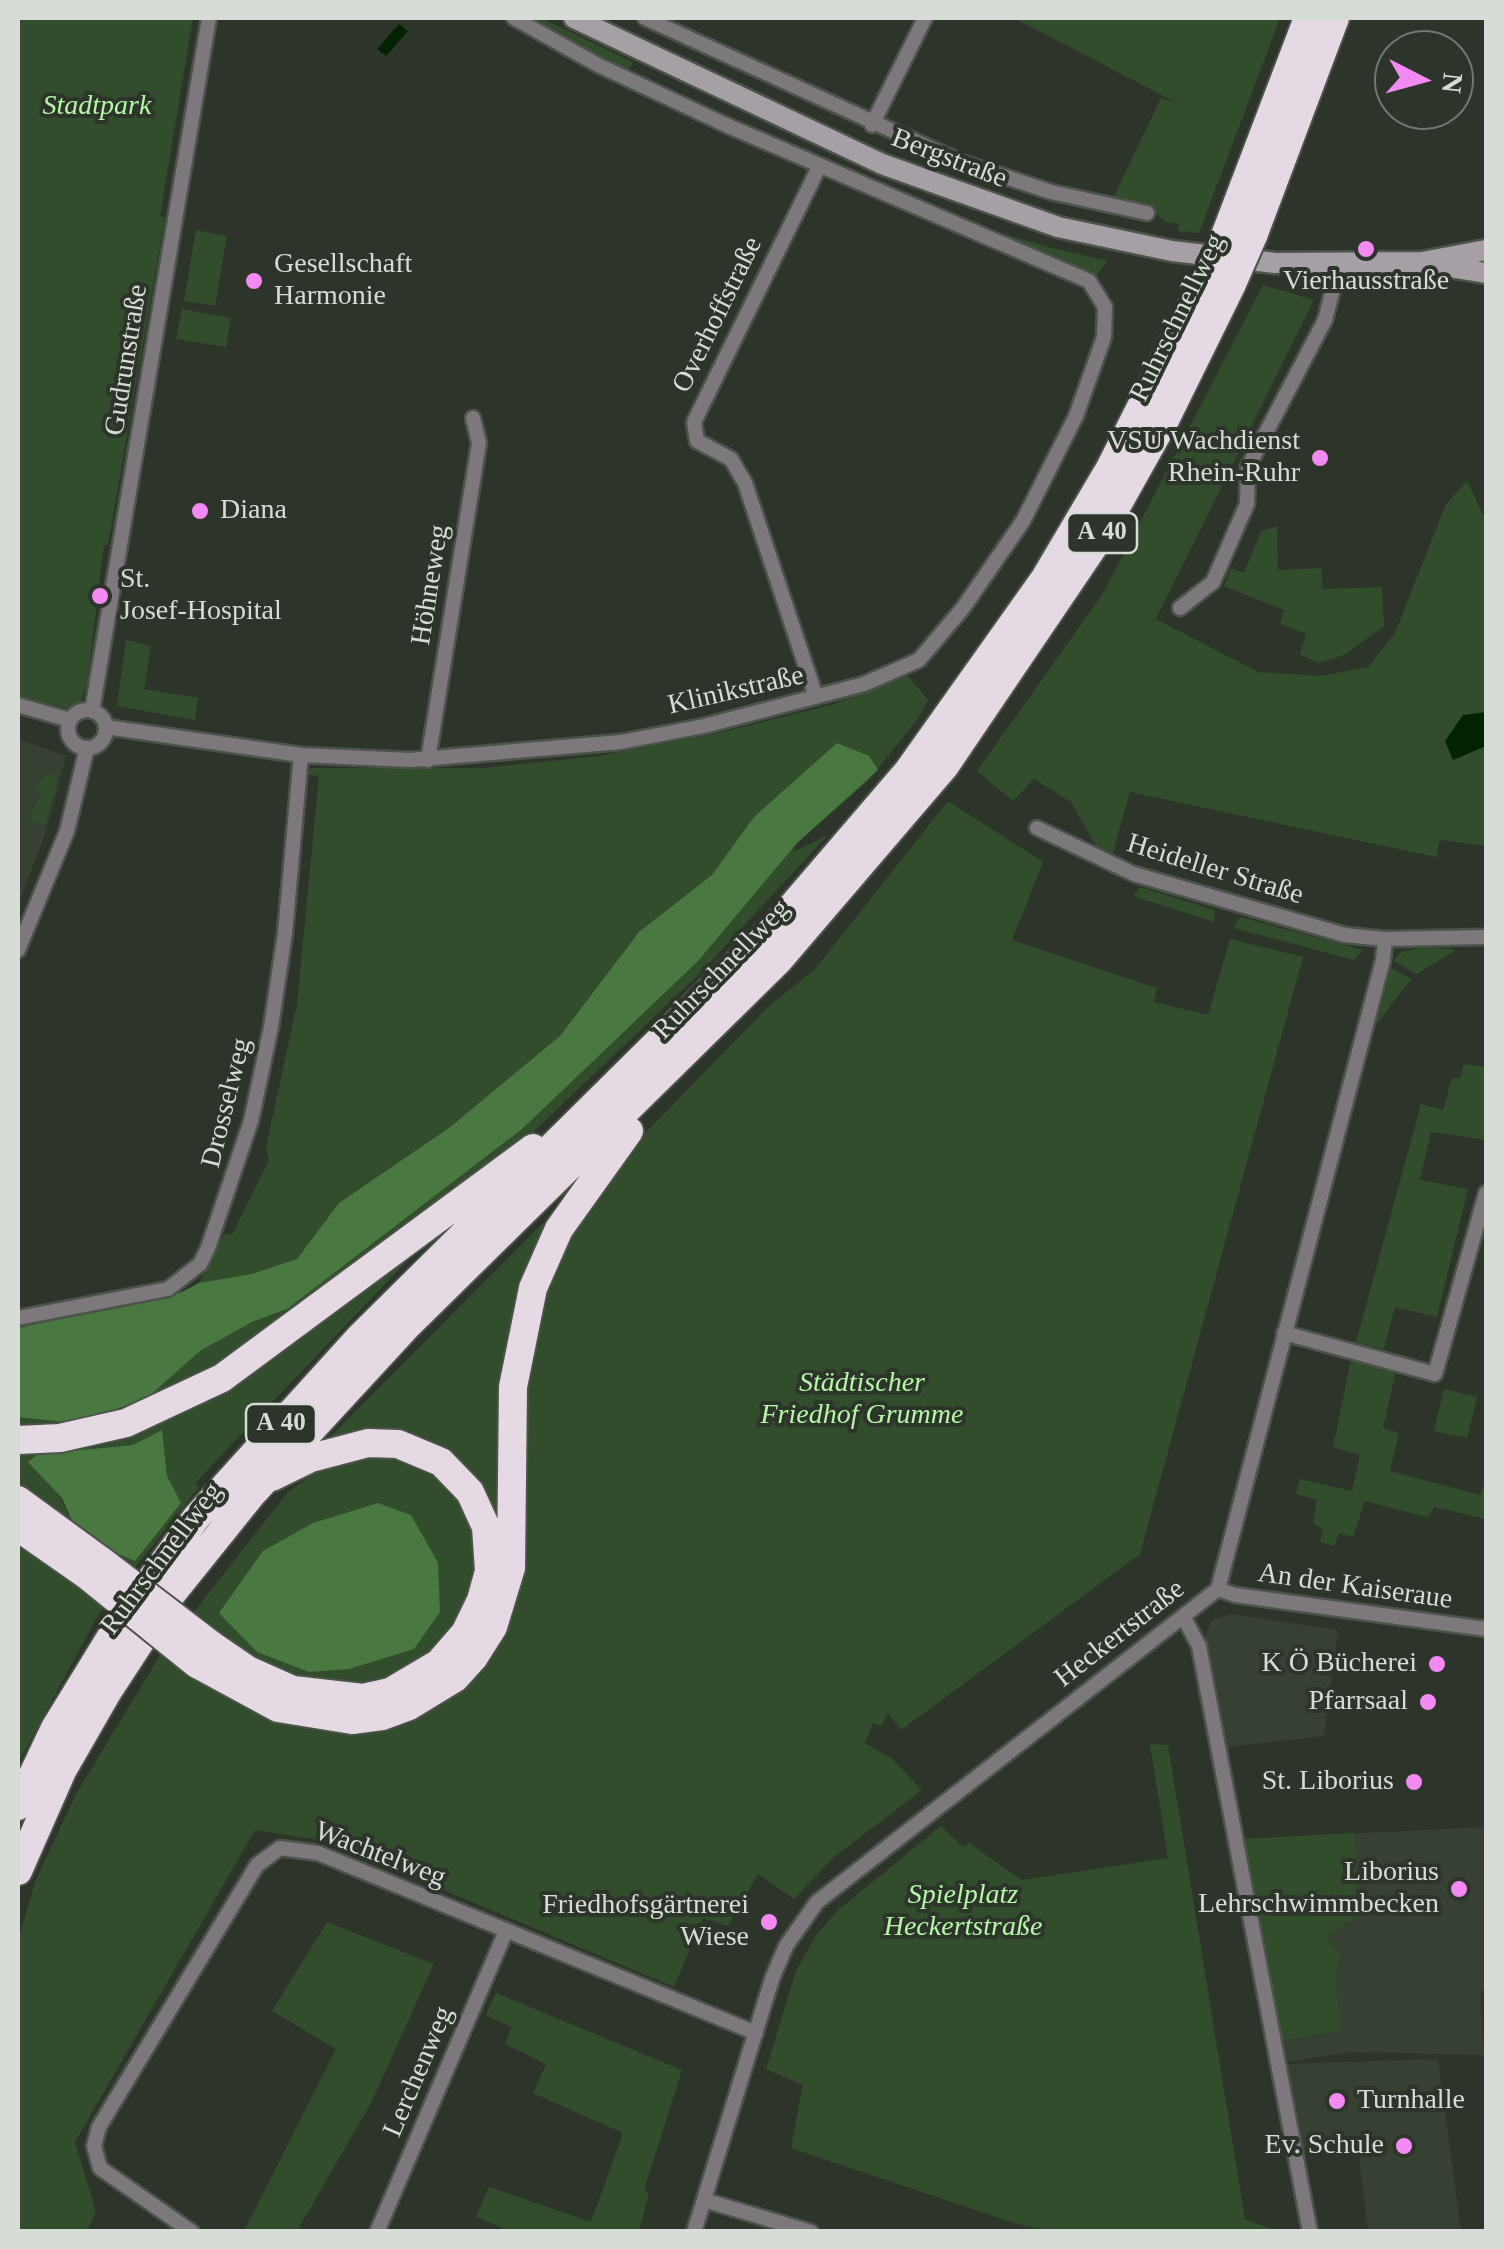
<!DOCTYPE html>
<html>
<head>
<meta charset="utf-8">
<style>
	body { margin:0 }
	#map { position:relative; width:1504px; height:2249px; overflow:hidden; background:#2d352b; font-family:"Times New Roman",serif }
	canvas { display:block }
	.frame { position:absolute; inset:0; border:20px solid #d7ddd6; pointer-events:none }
	.north { position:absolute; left:1374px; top:30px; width:100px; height:100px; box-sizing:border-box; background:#2d352b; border:2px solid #71786f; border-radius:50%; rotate:96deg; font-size:28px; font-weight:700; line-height:40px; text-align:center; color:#d7ddd6 }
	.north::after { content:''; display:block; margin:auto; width:35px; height:45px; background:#f38af1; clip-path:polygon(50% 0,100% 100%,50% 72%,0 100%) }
</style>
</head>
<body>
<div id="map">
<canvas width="1504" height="2249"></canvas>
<div class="frame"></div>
<div class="north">N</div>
</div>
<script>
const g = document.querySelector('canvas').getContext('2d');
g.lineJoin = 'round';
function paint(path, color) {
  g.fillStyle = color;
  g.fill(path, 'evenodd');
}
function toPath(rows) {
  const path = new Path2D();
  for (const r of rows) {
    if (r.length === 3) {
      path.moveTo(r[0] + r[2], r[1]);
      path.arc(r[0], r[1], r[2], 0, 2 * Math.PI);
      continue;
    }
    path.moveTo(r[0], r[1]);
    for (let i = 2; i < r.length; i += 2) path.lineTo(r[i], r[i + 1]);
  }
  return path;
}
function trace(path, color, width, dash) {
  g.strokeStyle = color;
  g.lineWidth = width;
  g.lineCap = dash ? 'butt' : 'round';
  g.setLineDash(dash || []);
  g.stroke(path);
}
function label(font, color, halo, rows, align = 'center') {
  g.font = font + ' "Times New Roman",serif';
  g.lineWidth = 8;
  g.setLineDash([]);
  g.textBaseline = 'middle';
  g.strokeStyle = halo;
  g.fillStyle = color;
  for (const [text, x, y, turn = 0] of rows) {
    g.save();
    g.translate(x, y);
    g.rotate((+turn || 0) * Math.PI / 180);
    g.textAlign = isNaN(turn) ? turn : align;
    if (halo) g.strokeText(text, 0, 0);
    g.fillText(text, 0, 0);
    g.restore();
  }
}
paint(toPath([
	[18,739,66,756,45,834,18,906],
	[1231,1614,1338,1630,1324,1736,1227,1747,1205,1637,1212,1620],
	[1486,1827,1486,1990,1480,1991,1484,2055,1351,2052,1286,2062,1243,1839],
	[1438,2059,1461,2231,1368,2231,1357,2141,1303,2153,1286,2064]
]), '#364134');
paint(toPath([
	[18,18,193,18,160,216,165,217,108,545,104,545,87,684,80,704,70,709,18,696],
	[521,18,541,18,633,62,629,70],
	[1014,18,1280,18,1199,233,1178,231,1179,224,1165,222,1156,213,1114,196,1161,98,1175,102],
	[966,223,1045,246,1107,261,1095,278],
	[196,230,227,236,215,306,184,301],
	[1263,285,1314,300,1156,619,1258,672,1321,676,1368,667,1395,633,1446,504,1467,481,1486,521,1486,846,1440,840,1436,857,1130,792,1112,855,1096,846,1071,802,1034,779,1013,801,977,771,1104,592],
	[182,309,231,318,226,347,176,339],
	[1277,526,1278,570,1321,568,1323,589,1382,587,1384,626,1344,655,1319,663,1300,655,1306,634,1280,624,1284,610,1224,586,1231,568,1244,573,1261,531],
	[126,640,151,646,144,689,198,698,195,720,117,706],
	[908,676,928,700,917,720,867,782,797,843,793,852,828,835,700,973,507,1157,195,1383,146,1406,18,1433,18,1417,146,1399,200,1351,252,1322,285,1310,182,1292,199,1283,224,1235,233,1233,269,1160,266,1147,297,1004,319,776,306,774,311,768,484,768,599,756,715,734,831,705],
	[50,771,57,780,45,825,28,819,42,794,35,788],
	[948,801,1043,862,1012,940,1157,988,1154,1002,1208,1015,1230,939,1303,957,1140,1554,901,1730,888,1713,881,1726,873,1723,865,1743,891,1758,922,1790,834,1857,794,1899,758,1874,728,1926,703,1918,674,1987,327,1841,255,1830,75,2142,96,2212,87,2231,18,2232,18,1941,35,1882,75,1796,160,1655,288,1492,320,1469,380,1452,430,1467,458,1494,479,1534,477,1586,451,1637,403,1675,270,1715,486,1658,525,1359,557,1254,618,1161,768,1007,815,969],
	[1140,887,1215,910,1214,922,1133,896],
	[1240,917,1363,950,1354,960,1234,928],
	[1419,948,1437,948,1456,950,1417,974,1393,961,1402,952],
	[1391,968,1411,979,1376,1025],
	[1464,1064,1486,1067,1486,1140,1431,1132,1420,1180,1468,1189,1437,1317,1395,1307,1384,1349,1356,1342,1421,1104,1443,1110,1452,1078,1460,1079],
	[570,1196,551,1228,505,1537,446,1457,319,1448],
	[403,1260,405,1263,195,1483,199,1487,100,1612,18,1763,18,1449,71,1448],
	[162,1431,167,1476,73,1523,38,1454,133,1445],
	[1351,1360,1396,1371,1383,1428,1399,1433,1390,1471,1480,1495,1486,1479,1486,1519,1435,1507,1427,1517,1365,1501,1353,1537,1339,1533,1334,1546,1320,1542,1323,1528,1313,1523,1317,1500,1296,1494,1300,1479,1352,1491,1360,1455,1333,1447],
	[1444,1389,1477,1397,1467,1438,1434,1431],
	[1150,1744,1168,1745,1245,2219,1277,2231,1053,2231,1017,2224,791,2148,803,2085,766,2069,796,1971,816,1935,837,1911,941,1826,963,1847,969,1843,1022,1880,1168,1858],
	[1354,1833,1358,1915,1327,1936,1340,1957,1335,1979,1341,2030,1282,2040,1243,1839],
	[327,1922,434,1964,371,2103,297,2231,244,2231,336,2049,272,2011],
	[496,1993,682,2070,644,2190,649,2193,639,2231,510,2231,476,2217,489,2187,591,2222,623,2133,533,2093,546,2064,505,2044,512,2027,486,2016]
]), '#324d2c');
paint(toPath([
	[837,743,869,756,878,770,797,843,698,961,522,1129,287,1309,252,1322,200,1351,146,1399,74,1423,18,1417,18,1328,182,1292,199,1283,252,1274,297,1259,339,1203,449,1128,560,1036,639,932,712,875,754,817],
	[162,1430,167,1476,181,1503,135,1561,100,1546,73,1523,62,1498,28,1462,38,1454,133,1445],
	[378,1503,411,1515,438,1563,440,1612,414,1649,349,1669,309,1672,257,1652,219,1613,263,1551,313,1523]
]), '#4a7841');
paint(toPath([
	[399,24,408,31,386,56,377,49],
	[1486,712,1486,746,1453,760,1445,741,1463,715]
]), '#022300');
const street = toPath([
	[645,18,961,162,1051,192,1147,213],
	[872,125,925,18],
	[1180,608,1213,582,1247,504,1248,467,1325,320,1333,289,1330,264],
	[816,697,745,483,731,459,697,441,694,422,819,167],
	[18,705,70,720],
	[87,729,19],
	[92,711,209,18],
	[106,727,301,755,410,760,621,742,704,726,864,684,919,660,963,608,1023,521,1076,416,1104,337,1105,307,1089,281,726,125,598,65,514,18],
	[428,760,479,443,473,418],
	[1037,828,1134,874,1345,935,1385,939],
	[18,950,67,831,87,748],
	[18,1318,168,1289,200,1264,208,1248,251,1121,271,1027,285,933,301,755],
	[1284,1333,1435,1374,1486,1193],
	[1218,1589,1235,1595,1486,1629],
	[1184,1618,1199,1646,1310,2232],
	[704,2200,811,2232],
	[192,2232,100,2168,94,2146,99,2127,257,1865,280,1848,318,1853,756,2033],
	[377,2232,506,1931],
	[694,2232,772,1979,786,1946,817,1902,1218,1589,1383,960,1385,939,1486,937]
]);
const secondary = toPath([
	[574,18,882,164,1058,227,1172,251,1275,263,1422,262,1486,250],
	[1424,263,1486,273]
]);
const highway = toPath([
	[1226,233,1308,18],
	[1253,236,1335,18],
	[18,1440,60,1438,126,1423,222,1378,533,1148],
	[18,1500,100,1560],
	[18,1527,88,1576],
	[210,1644,248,1670,293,1690,363,1698,390,1692,439,1663,465,1633,481,1600,489,1571,486,1527,470,1492,441,1462,398,1444,368,1443,311,1458,272,1477],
	[197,1664,278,1708,352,1720,382,1716,409,1706,455,1678,474,1657,493,1627,511,1568,513,1387,533,1288,559,1229,629,1131],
	[18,1806,55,1728,120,1622,196,1518,360,1337,776,925,908,771,1045,578,1110,468,1205,280],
	[18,1871,62,1771,108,1691,170,1596,252,1494,407,1326,779,960,945,766,1096,543,1165,420,1232,284]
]);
trace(street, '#4c534a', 19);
trace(secondary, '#4c534a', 25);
trace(highway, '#4c534a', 32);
trace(street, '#7d787c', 14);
trace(secondary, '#a79fa6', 20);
trace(highway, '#e5d9e4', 28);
const highwayBridge = toPath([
	[1205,280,1226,233],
	[1232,284,1253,236],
	[100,1560,210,1644],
	[88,1576,197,1664]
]);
trace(highwayBridge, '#4c534a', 32, []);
trace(highwayBridge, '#e5d9e4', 28);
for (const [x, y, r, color] of [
	[1366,249,10,"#f38af1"],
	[254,281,10,"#f38af1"],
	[1320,458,10,"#f38af1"],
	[200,511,10,"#f38af1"],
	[100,596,10,"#f38af1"],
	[1437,1664,10,"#f38af1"],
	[1428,1702,10,"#f38af1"],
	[1414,1782,10,"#f38af1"],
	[1459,1889,10,"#f38af1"],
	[769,1922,10,"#f38af1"],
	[1337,2101,10,"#f38af1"],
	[1404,2146,10,"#f38af1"]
]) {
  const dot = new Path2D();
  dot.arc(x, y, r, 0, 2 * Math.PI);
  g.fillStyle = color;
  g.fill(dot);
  trace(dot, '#2d352b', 4);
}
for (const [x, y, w] of [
	[1102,533,70],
	[281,1424,70]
]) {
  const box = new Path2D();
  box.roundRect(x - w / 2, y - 20, w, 40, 8);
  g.fillStyle = '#2d352b';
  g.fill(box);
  trace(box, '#d7ddd6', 2.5);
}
label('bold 25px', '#d7ddd6', null, [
	["A 40",1102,533],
	["A 40",281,1424]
]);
label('italic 28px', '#b4f7a6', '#2d352b', [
	["Stadtpark",97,107],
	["Städtischer",862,1384],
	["Friedhof Grumme",862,1416],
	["Spielplatz",963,1896],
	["Heckertstraße",963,1928]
]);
label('28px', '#d7ddd6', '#2d352b', [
	["Bergstraße",949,159,21],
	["Overhoffstraße",718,315,-64],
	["Ruhrschnellweg",1178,318,-64],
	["Gudrunstraße",127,360,-81],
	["Höhneweg",431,585,-81],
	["Klinikstraße",736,691,-13],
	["Heideller Straße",1215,870,17],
	["Ruhrschnellweg",722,970,-46],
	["Drosselweg",227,1103,-76],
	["Ruhrschnellweg",162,1559,-53],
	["An der Kaiseraue",1355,1587,8],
	["Heckertstraße",1120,1634,-38],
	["Wachtelweg",380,1855,21],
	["Lerchenweg",419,2072,-67]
]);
label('28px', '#d7ddd6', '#2d352b', [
	["Gesellschaft",274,265,"left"],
	["Harmonie",274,297,"left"],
	["Vierhausstraße",1366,282,"center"],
	["VSU Wachdienst",1300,442],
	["Rhein-Ruhr",1300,474],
	["Diana",220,511,"left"],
	["St.",120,580,"left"],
	["Josef-Hospital",120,612,"left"],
	["K Ö Bücherei",1417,1664],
	["Pfarrsaal",1408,1702],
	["St. Liborius",1394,1782],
	["Liborius",1439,1873],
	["Lehrschwimmbecken",1439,1905],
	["Friedhofsgärtnerei",749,1906],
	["Wiese",749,1938],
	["Turnhalle",1357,2101,"left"],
	["Ev. Schule",1384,2146]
], 'right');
</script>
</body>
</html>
